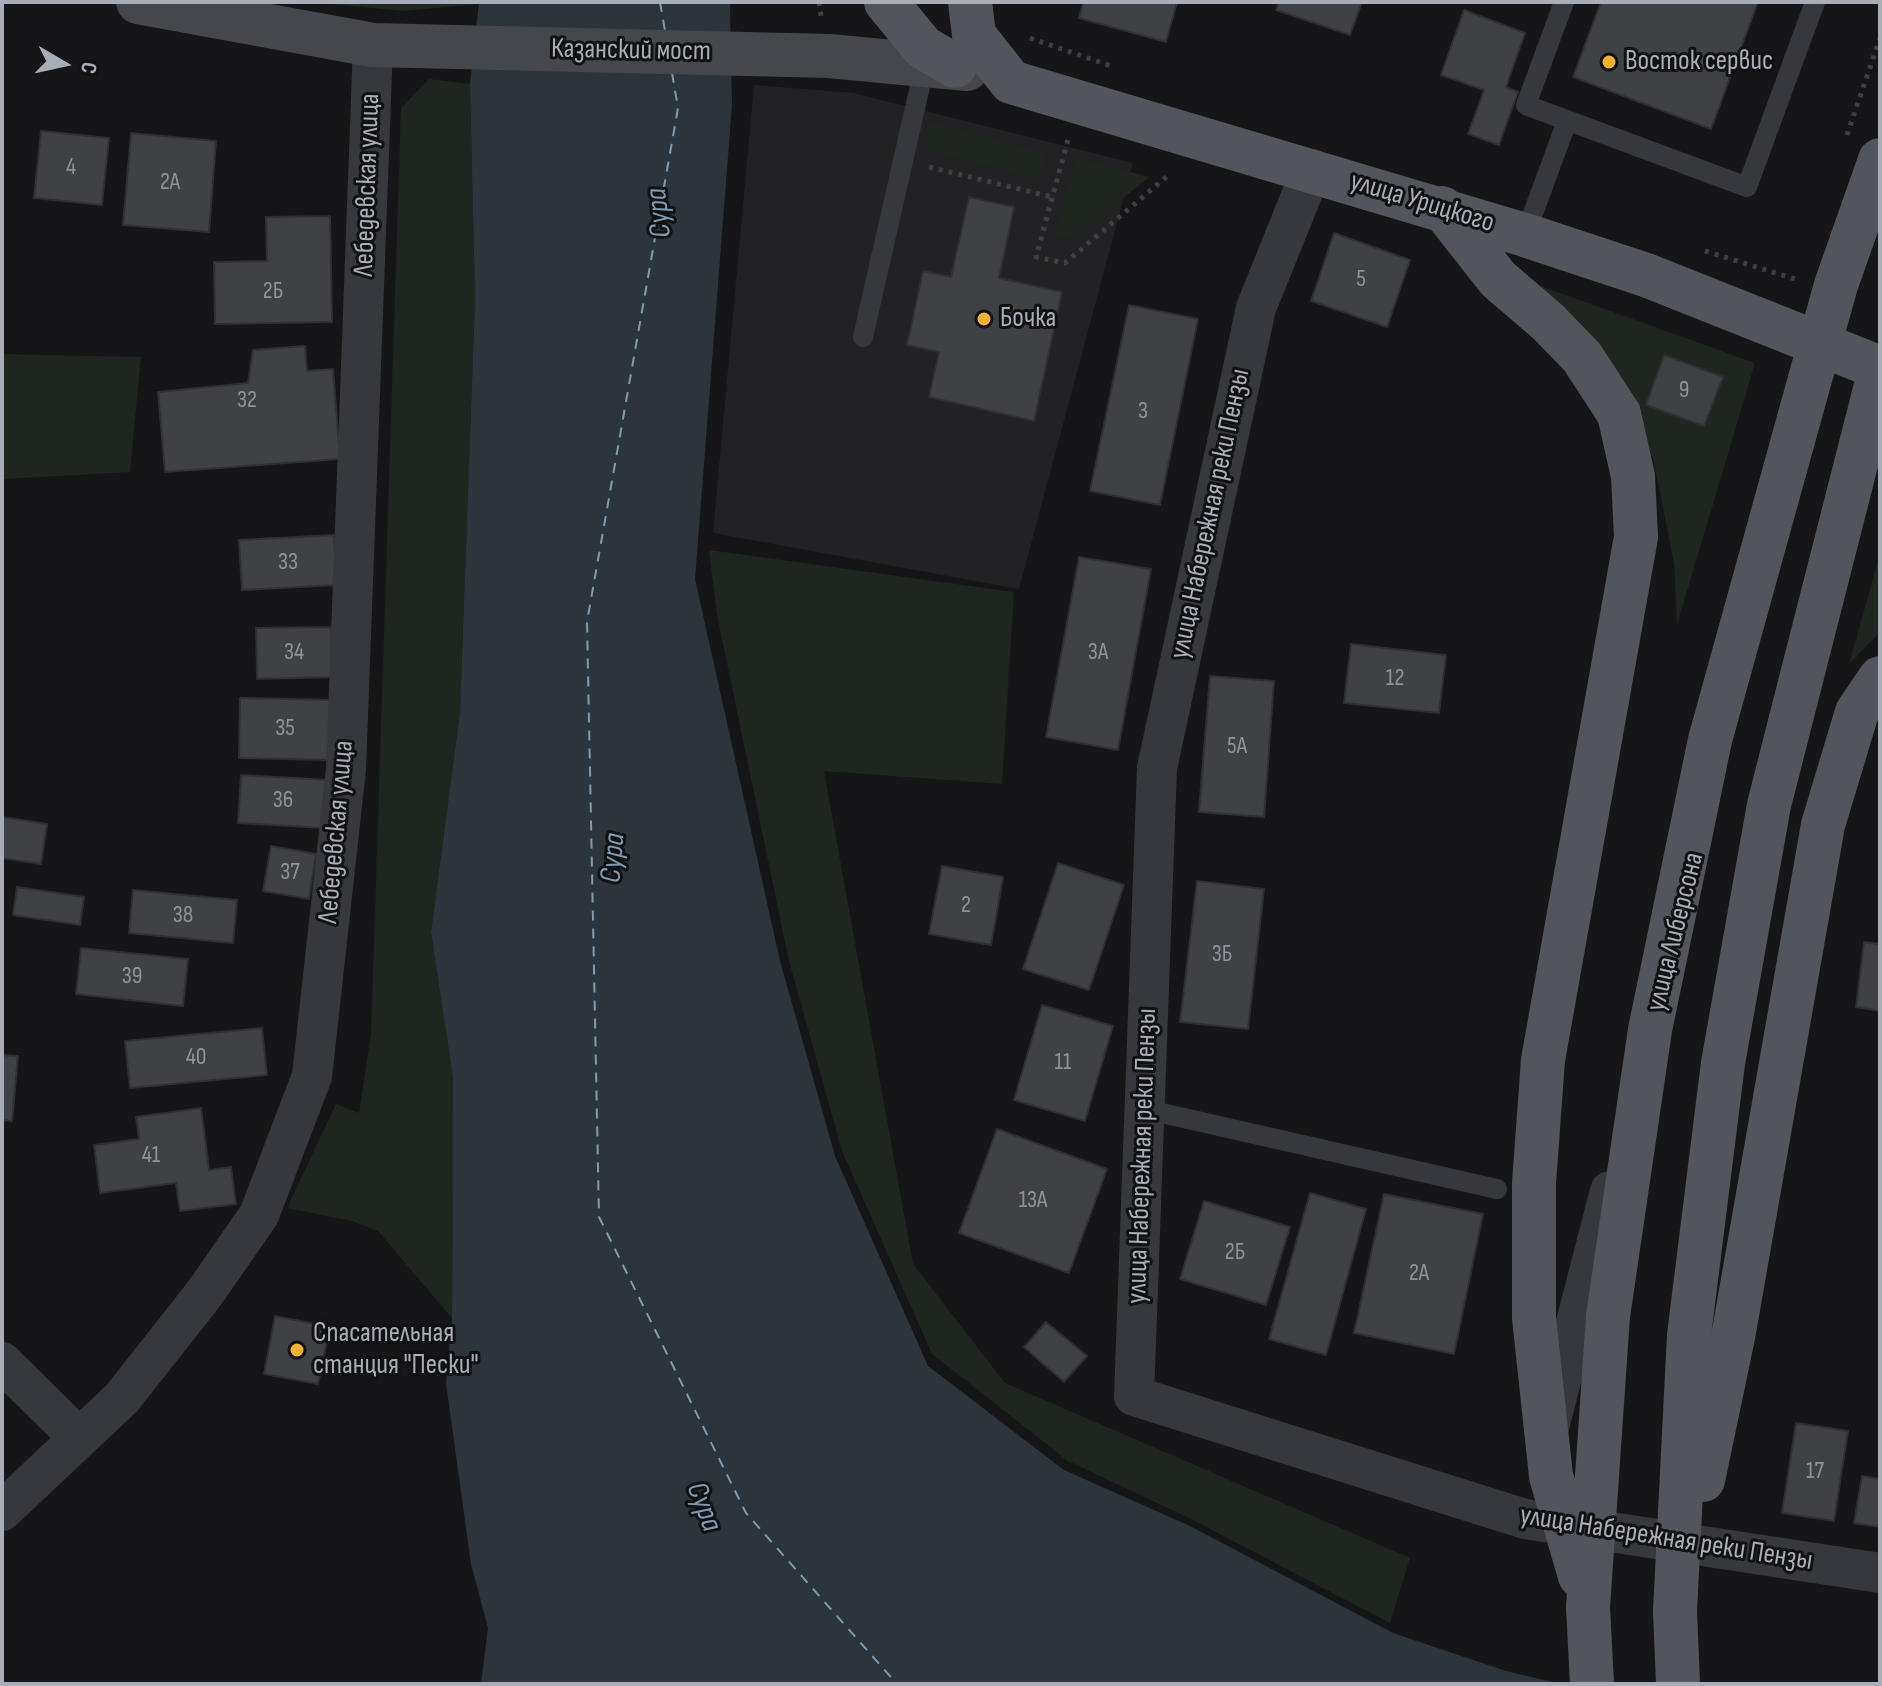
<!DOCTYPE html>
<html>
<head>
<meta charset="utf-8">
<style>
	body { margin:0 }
	#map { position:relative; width:1882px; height:1686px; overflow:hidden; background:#161618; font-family:"Sofia Sans Condensed",sans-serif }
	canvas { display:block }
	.frame { position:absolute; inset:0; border:4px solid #a8adb8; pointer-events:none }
	.north { position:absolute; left:24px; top:24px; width:80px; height:80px; -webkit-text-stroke:6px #111113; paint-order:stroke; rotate:99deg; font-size:22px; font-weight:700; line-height:32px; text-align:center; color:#a8adb8 }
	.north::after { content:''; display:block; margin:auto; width:28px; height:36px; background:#a8adb8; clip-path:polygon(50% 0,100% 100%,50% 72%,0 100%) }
</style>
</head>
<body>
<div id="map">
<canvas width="1882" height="1686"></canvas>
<div class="frame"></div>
<div class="north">С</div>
</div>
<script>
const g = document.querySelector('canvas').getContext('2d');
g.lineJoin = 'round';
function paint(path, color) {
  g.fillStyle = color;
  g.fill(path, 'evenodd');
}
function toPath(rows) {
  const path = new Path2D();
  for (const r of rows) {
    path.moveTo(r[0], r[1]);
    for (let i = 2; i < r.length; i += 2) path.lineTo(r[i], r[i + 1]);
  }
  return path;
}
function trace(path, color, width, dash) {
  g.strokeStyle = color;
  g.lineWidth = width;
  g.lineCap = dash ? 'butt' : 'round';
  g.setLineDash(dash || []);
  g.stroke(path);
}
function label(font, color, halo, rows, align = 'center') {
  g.font = font + ' "Sofia Sans Condensed",sans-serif';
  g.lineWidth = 6;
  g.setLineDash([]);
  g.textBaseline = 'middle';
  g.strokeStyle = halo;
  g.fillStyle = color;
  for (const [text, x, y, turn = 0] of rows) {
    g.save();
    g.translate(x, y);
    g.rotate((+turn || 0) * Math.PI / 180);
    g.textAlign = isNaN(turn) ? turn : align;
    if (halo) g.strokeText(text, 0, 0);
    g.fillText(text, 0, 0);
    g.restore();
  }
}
paint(toPath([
	[754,85,854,93,1133,163,1019,589,713,533]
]), '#222225');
paint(toPath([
	[312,2,479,2,479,4,403,11],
	[429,79,470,84,475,299,460,712,431,932,453,1077,452,1318,378,1231,352,1221,287,1208,336,1104,359,1113,371,1034,401,108],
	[930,122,1047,153,1040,180,923,150],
	[1076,157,1149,177,1074,239,1055,234],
	[1535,284,1755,363,1677,625,1674,563,1654,463,1640,420],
	[2,354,141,357,130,472,4,479,2,499],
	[709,550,1014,592,1002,784,824,771,913,1264,1005,1383,1410,1558,1390,1623,1193,1520,1068,1461,932,1354,842,1151,789,961,717,615],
	[1880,554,1880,632,1849,664]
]), '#1e261f');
paint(toPath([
	[479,2,730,2,732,105,695,579,780,961,835,1156,928,1366,1064,1470,1190,1526,1393,1633,1506,1671,1561,1684,481,1684,488,1628,471,1564,446,1383,452,1318,453,1078,431,932,460,712,475,299,470,84]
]), '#2c353c');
trace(toPath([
	[660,2,665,31],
	[672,73,678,108,587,622,599,1217,746,1513,897,1684]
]), '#7f9bb3', 2, [10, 8]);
const building = toPath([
	[1083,2,1177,2,1166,42,1079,18,1083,2],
	[1279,2,1362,2,1350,35,1276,10,1279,2],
	[1601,2,1758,2,1711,129,1573,77,1601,2],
	[1464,10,1525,33,1506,87,1518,92,1499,145,1468,134,1484,90,1441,75,1464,10],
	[41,131,109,138,102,205,34,198,41,131],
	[131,133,216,141,209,232,123,225,131,133],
	[969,197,1014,207,999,278,1062,292,1034,421,929,397,939,352,907,345,923,271,951,277,969,197],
	[330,216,332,322,215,324,214,262,267,261,266,217,330,216],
	[1334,233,1410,260,1387,327,1311,301,1334,233],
	[1129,305,1198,319,1160,505,1090,491,1129,305],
	[305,346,307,371,333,369,340,459,165,472,158,392,248,383,253,350,305,346],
	[1664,355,1723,377,1704,426,1646,405,1664,355],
	[334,535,337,585,242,590,239,540,334,535],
	[1079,557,1151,569,1118,750,1046,737,1079,557],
	[331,627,333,677,257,679,256,628,331,627],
	[1351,644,1446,655,1439,713,1344,703,1351,644],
	[1210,676,1274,681,1264,817,1199,812,1210,676],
	[240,698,331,700,329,760,239,758,240,698],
	[241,775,328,780,324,828,238,823,241,775],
	[2,817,47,824,41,864,2,858,2,817],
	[271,846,316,854,309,899,263,891,271,846],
	[1058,863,1124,885,1089,990,1023,969,1058,863],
	[942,866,1003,877,991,945,929,934,942,866],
	[1197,881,1264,889,1248,1029,1180,1022,1197,881],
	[17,887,84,897,80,925,13,915,17,887],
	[133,890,237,900,233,943,129,933,133,890],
	[1864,942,1880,944,1880,1011,1856,1007,1864,942],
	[81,948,188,959,183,1006,76,994,81,948],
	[1042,1005,1113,1026,1085,1121,1014,1100,1042,1005],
	[262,1028,267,1075,130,1088,125,1041,262,1028],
	[2,1055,18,1056,12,1121,2,1120,2,1055],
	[201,1108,209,1170,231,1167,236,1204,180,1211,176,1183,100,1193,94,1145,139,1139,136,1117,201,1108],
	[997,1129,1107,1169,1069,1273,959,1233,997,1129],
	[1310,1193,1366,1209,1326,1355,1269,1339,1310,1193],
	[1384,1194,1483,1214,1454,1354,1354,1333,1384,1194],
	[1204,1201,1290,1227,1266,1305,1180,1279,1204,1201],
	[275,1316,330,1327,318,1384,264,1374,275,1316],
	[1046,1322,1087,1356,1064,1382,1024,1347,1046,1322],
	[1796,1423,1848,1431,1834,1521,1782,1513,1796,1423],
	[1862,1476,1880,1479,1880,1527,1854,1523,1862,1476]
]);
paint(building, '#404145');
trace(building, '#303034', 2);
trace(toPath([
	[819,2,821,16],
	[1030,38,1111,66],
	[1847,135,1880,38],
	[1068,140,1036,257,1065,263,1171,173],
	[929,167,1052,197],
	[1705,251,1798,280]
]), '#3d3f44', 5, [4, 6]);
trace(toPath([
	[1564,2,1526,105,1747,187,1815,2],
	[1525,235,1567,121],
	[863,337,925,64],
	[1144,1109,1497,1189]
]), '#37383d', 20);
trace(toPath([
	[1312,169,1256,308,1157,768,1134,1396,1525,1519,1880,1573],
	[2,1362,79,1438],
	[1549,1427,1610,1191],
	[2,1511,122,1398,204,1294,259,1215,312,1076,346,769,373,45]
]), '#37383d', 40);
trace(toPath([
	[138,2,373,45,829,56,967,69]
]), '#45474d', 44);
trace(toPath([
	[886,2,923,47,955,66],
	[970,2,974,35,1011,82,1525,235,1646,275,1880,368],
	[1442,208,1498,279,1548,322,1582,357,1619,414],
	[1588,1607,1592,1684],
	[1675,1611,1678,1684]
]), '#53555c', 44);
trace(toPath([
	[1703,1480,1733,1337,1823,825,1857,712,1880,678],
	[1580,1576,1551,1476,1534,1318,1534,1183,1543,1060,1636,537,1633,476,1619,414],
	[1588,1607,1608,1316,1650,1030,1710,740,1836,285,1880,160],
	[1675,1611,1689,1335,1723,1063,1769,805,1880,370]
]), '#53555c', 44);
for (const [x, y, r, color] of [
	[1609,62,8,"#f2b134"],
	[984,319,8,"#f2b134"],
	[297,1350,8,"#f2b134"]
]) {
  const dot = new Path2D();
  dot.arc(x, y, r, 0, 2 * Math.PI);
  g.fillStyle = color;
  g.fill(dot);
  trace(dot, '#111113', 3);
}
label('24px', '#8e929b', null, [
	["4",71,168],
	["2А",170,183],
	["5",1361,280],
	["2Б",273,292],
	["9",1684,391],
	["32",247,401],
	["3",1143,412],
	["33",288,563],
	["34",294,653],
	["3А",1098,653],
	["12",1395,679],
	["35",285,729],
	["5А",1237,747],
	["36",283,801],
	["37",290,873],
	["2",966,906],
	["38",183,916],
	["3Б",1222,955],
	["39",132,977],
	["40",196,1058],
	["11",1063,1063],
	["41",151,1156],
	["13А",1033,1201],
	["2Б",1235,1253],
	["2А",1419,1274],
	["17",1815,1472]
]);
label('28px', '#a8adb8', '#111113', [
	["Казанский мост",631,51,1],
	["Лебедевская улица",368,185,-88],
	["улица Урицкого",1422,203,17],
	["улица Набережная реки Пензы",1211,514,-78],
	["Лебедевская улица",337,832,-85],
	["улица Либерсона",1676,932,-76],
	["улица Набережная реки Пензы",1143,1156,-88],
	["улица Набережная реки Пензы",1666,1539,9]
]);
label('28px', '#a8adb8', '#111113', [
	["Восток сервис",1625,62],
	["Бочка",1000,319],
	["Спасательная",313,1334],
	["станция \"Пески\"",313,1366]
], 'left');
label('italic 30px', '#7f9bb3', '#111113', [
	["Сура",660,213,-96],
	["Сура",614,858,-85],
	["Сура",703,1507,69]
]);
</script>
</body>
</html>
